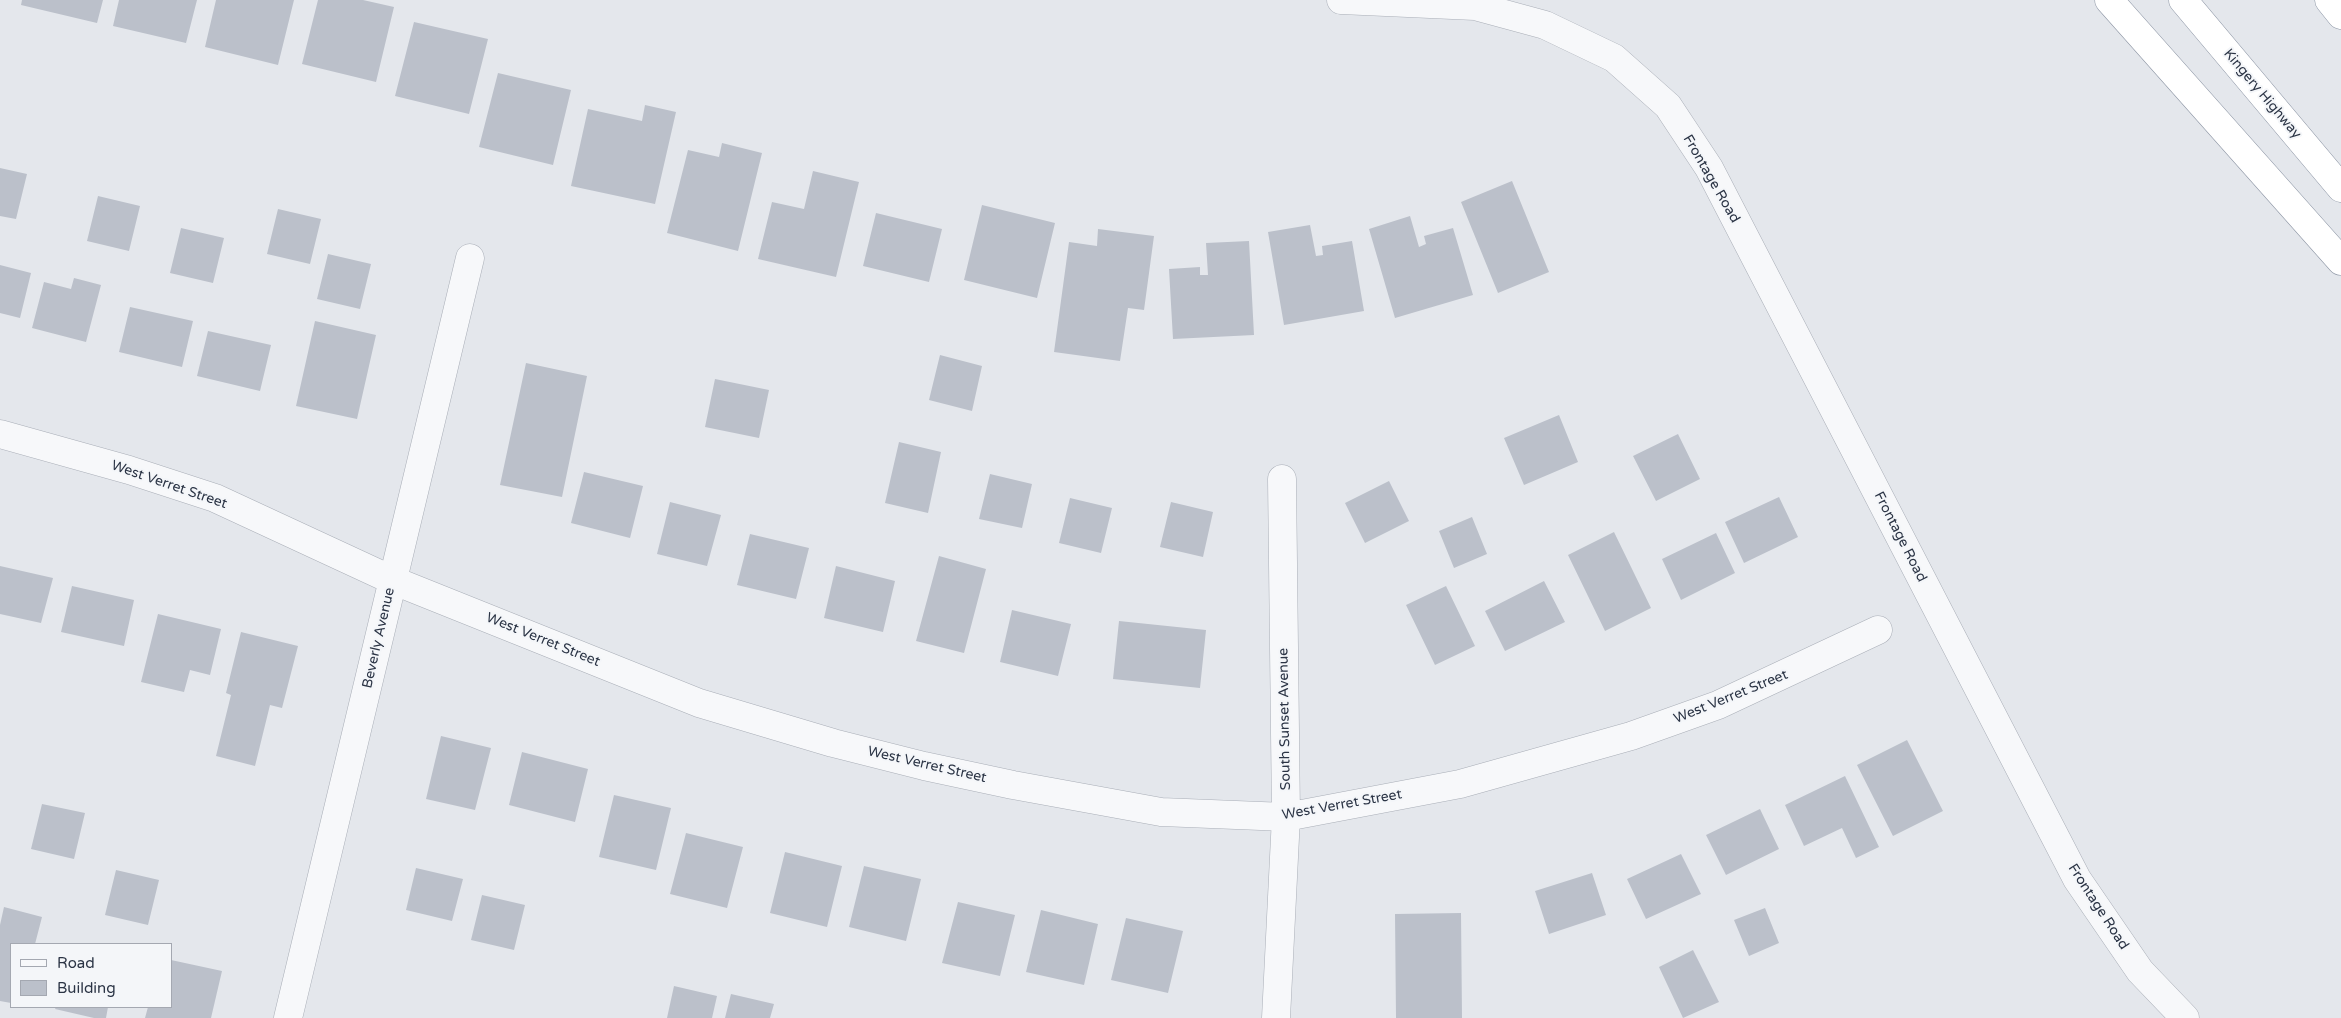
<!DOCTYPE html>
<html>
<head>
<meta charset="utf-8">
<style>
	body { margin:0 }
	#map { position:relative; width:2341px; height:1018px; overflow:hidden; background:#e4e7ec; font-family:"Varela Round",sans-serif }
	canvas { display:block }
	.legend { position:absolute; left:10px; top:943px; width:162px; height:65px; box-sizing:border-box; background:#f4f6f9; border:1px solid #a4a8b1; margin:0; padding:6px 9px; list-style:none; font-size:15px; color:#2b3445 }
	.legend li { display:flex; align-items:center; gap:10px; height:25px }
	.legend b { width:25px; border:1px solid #a4a8b1 }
</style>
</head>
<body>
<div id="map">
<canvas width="2341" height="1018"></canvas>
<ul class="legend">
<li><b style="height:6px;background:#f7f8fa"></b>Road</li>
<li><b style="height:14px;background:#bbc0ca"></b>Building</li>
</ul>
</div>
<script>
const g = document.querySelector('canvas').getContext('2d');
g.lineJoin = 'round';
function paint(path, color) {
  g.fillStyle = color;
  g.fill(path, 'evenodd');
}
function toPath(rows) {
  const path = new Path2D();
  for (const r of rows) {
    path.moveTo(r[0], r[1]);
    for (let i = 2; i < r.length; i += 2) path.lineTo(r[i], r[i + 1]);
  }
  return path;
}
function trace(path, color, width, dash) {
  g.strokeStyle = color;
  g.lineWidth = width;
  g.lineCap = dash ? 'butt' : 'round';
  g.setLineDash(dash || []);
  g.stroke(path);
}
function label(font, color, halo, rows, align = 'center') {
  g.font = font + ' "Varela Round",sans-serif';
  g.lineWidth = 4;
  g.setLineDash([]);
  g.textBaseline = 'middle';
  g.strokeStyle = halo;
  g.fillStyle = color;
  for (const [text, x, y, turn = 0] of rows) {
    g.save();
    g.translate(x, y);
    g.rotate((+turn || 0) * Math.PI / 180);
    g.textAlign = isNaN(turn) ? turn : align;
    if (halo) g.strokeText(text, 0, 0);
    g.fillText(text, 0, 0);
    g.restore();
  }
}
paint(toPath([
	[22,0,103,0,97,23,21,5],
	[119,0,197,0,186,43,113,26],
	[216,0,294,0,278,65,205,47],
	[318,0,363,0,394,7,376,82,302,64],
	[414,22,488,39,469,114,395,96],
	[498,73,571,90,553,165,479,147],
	[645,105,676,112,655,204,571,186,588,109,642,121],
	[722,143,762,153,738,251,667,233,688,150,719,157],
	[0,168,27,174,16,219,0,216],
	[813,171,859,182,836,277,758,259,772,202,804,209],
	[1512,181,1549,272,1498,293,1461,202],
	[98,196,140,206,129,251,87,241],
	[982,205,1055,223,1037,298,964,280],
	[278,209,321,219,310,264,267,254],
	[876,213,942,229,929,282,863,266],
	[1410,216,1419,247,1426,244,1424,236,1453,228,1473,295,1395,318,1369,229],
	[1310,225,1316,256,1323,255,1322,246,1352,241,1364,311,1284,325,1268,232],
	[181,228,224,238,213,283,170,273],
	[1098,229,1154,236,1144,310,1128,308,1120,361,1054,352,1069,242,1097,246],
	[1249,241,1254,335,1173,339,1169,269,1200,267,1200,275,1208,275,1206,243],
	[328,254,371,264,360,309,317,299],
	[0,265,31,273,20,318,0,313],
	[74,278,101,285,86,342,32,328,44,282,71,289],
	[130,307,193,321,182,367,119,352],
	[315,321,376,335,357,419,296,406],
	[208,331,271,345,260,391,197,376],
	[940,355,982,366,972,411,929,400],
	[526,363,587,376,562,497,500,485],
	[715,379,769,390,759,438,705,427],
	[1559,415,1578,462,1524,485,1504,438],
	[1678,434,1700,479,1656,501,1633,456],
	[899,442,941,452,928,513,885,503],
	[584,472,643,486,630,538,571,523],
	[990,474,1032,484,1022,528,979,519],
	[1389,481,1409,521,1365,543,1345,503],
	[1779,497,1798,537,1744,563,1725,522],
	[1070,498,1112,508,1101,553,1059,543],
	[670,502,721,515,707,566,657,554],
	[1171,502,1213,512,1203,557,1160,547],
	[1472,517,1487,554,1454,568,1439,531],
	[1614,532,1651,608,1605,631,1568,555],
	[1716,533,1735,573,1681,600,1662,559],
	[750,534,809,548,796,599,737,585],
	[939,556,986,569,964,653,916,641],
	[0,566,53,578,41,623,0,614],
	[836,566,895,581,883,632,824,618],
	[1544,581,1565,622,1505,651,1485,611],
	[72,586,134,600,124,646,61,632],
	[1446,586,1475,646,1435,665,1406,605],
	[1012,610,1071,624,1058,676,1000,662],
	[158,614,221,629,210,675,190,670,184,692,141,682],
	[1119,621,1206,630,1200,688,1113,679],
	[241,632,298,646,282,708,270,705,255,766,216,756,231,695,226,693],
	[441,736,491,748,475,810,426,799],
	[1907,740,1943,811,1893,836,1857,765],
	[522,752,588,769,575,822,509,805],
	[1845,776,1879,847,1856,858,1842,828,1804,846,1785,805],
	[614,795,671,808,656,870,599,857],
	[42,804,85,813,74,859,31,849],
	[1760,809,1779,849,1726,875,1706,835],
	[686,833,743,847,727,908,670,894],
	[785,852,842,866,827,927,770,913],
	[1681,854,1701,894,1646,919,1627,879],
	[864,866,921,879,906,941,849,927],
	[416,868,463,879,452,921,406,910],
	[116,870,159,880,148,925,105,915],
	[1592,873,1606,915,1549,934,1535,891],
	[482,895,525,905,514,950,471,940],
	[958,902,1015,915,1000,976,942,963],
	[4,907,42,917,35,944,11,944,11,1003,0,1001,0,925],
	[1765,908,1779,943,1749,956,1734,920],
	[1041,910,1098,924,1084,985,1026,972],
	[1461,913,1462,1018,1396,1018,1395,914],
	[1126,918,1183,931,1168,993,1111,980],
	[1693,950,1719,1002,1683,1018,1659,967],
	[171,960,222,971,211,1018,145,1018,148,1007,171,1007],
	[674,986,717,996,712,1018,667,1018],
	[731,994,774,1004,770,1018,725,1018],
	[56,1007,108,1007,106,1018,94,1018,55,1009]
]), '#bbc0ca');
const minor = toPath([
	[1341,0,1475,6,1545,25,1614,58,1668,106,1709,168,2077,879,2140,971,2185,1018],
	[0,434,129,470,215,498,392,580,699,703,833,743,924,766,1013,785,1161,812,1286,817,1460,784,1631,736,1718,705,1878,630],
	[288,1018,470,258],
	[1276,1018,1286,817,1282,479]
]);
const trunk = toPath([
	[2109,0,2341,261],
	[2183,0,2341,188],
	[2329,0,2341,15]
]);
trace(minor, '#a9aeb7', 29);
trace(trunk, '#8b94a3', 29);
trace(minor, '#f7f8fa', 28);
trace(trunk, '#fff', 28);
label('14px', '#2b3445', '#f4f6f9', [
	["Kingery Highway",2262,94,50],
	["Frontage Road",1711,179,60],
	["West Verret Street",169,485,19],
	["Frontage Road",1900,537,63],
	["Beverly Avenue",379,638,-77],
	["West Verret Street",543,640,22],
	["West Verret Street",1731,697,-22],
	["South Sunset Avenue",1285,719,-91],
	["West Verret Street",927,765,13],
	["West Verret Street",1342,805,-10],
	["Frontage Road",2098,907,57]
]);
</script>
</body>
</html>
